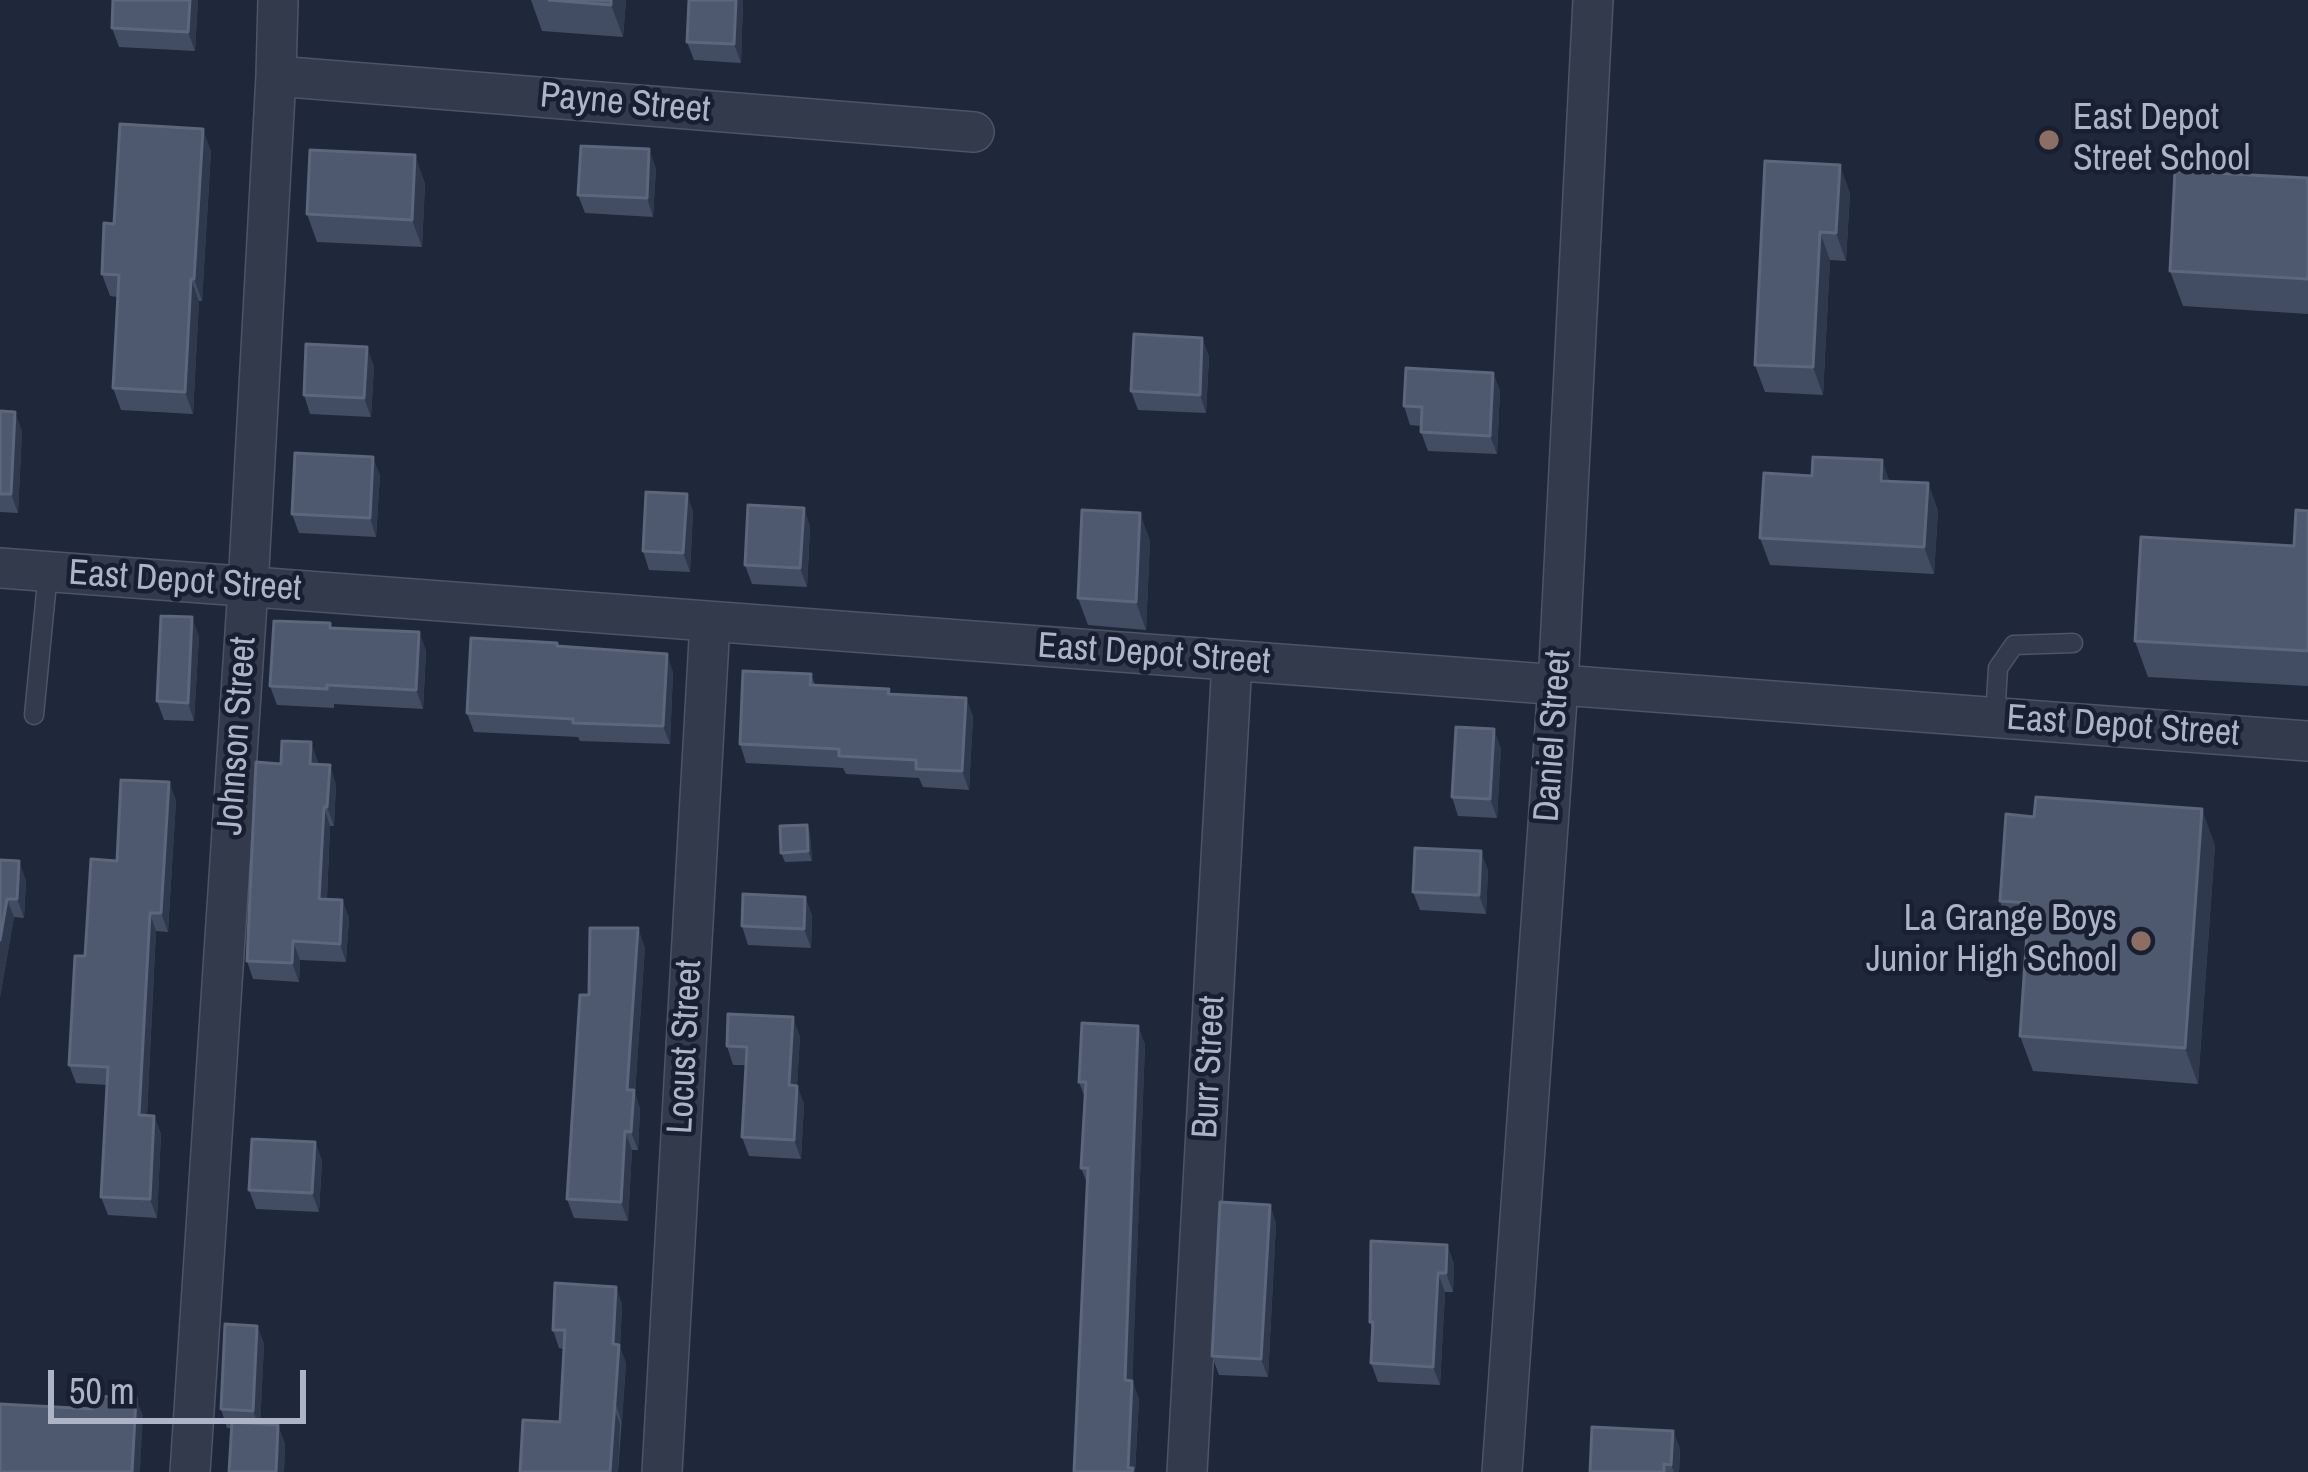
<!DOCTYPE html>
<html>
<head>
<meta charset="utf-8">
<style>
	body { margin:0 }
	#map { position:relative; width:2308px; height:1472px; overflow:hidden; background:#1f273b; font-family:"Archivo Narrow",sans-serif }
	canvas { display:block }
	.scale { position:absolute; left:48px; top:1370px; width:258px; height:54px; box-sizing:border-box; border:6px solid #adb4c8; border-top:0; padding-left:15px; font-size:36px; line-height:42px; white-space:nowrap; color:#adb4c8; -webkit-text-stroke:9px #181f30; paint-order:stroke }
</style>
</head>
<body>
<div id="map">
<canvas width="2308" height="1472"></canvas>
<div class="scale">50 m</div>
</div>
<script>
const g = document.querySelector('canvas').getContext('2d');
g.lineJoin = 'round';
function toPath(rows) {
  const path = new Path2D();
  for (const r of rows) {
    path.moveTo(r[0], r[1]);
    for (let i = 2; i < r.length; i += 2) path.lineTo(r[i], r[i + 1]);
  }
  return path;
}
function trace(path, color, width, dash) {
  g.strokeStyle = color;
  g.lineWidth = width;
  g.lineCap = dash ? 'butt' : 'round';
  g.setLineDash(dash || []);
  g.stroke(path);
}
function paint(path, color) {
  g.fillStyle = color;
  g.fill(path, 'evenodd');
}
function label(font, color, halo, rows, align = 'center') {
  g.font = font + ' "Archivo Narrow",sans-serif';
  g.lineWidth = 9;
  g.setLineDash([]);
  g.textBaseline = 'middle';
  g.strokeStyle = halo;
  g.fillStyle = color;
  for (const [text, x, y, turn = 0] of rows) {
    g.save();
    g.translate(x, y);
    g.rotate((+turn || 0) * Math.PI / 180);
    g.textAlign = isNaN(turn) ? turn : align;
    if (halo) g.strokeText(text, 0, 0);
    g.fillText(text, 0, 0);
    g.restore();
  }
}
const service = toPath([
	[34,715,48,572],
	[1995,718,1998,668,2014,645,2073,643]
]);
const minor = toPath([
	[276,76,974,132],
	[0,568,2308,741],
	[190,1472,248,587,276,76,278,0],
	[662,1472,710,622],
	[1187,1472,1232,661],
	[1502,1472,1558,685,1593,0]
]);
trace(service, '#4d5466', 21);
trace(minor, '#4d5466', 42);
trace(service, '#333a4b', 18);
trace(minor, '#333a4b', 39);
paint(toPath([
	[113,0,198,0,195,51,119,47,112,28],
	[531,0,626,0,623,37,542,31],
	[689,0,743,0,741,63,694,60,687,42],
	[211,151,202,301,199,301,193,414,121,410,113,388,118,297,110,296,102,274,114,224],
	[1765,161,1850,193,1846,261,1830,260,1823,395,1765,392,1755,365],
	[656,168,653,217,585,213,578,195],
	[2308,178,2308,314,2183,306,2170,271],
	[425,183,422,247,317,242,307,214],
	[1202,338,1209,357,1206,413,1138,410,1131,391],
	[374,366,371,417,310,414,304,395],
	[1493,373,1500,391,1497,454,1428,451,1421,432,1421,426,1410,425,1404,406],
	[0,411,22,431,18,513,0,512],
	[380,475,376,537,299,533,292,514],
	[1890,481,1928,483,1938,511,1934,574,1770,565,1760,538],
	[687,494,693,512,690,572,649,570,643,551],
	[804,508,810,527,807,587,752,584,745,565],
	[2308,511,2308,686,2148,677,2135,641,2294,546],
	[1150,540,1146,630,1088,625,1078,598],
	[330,623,332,628,419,632,426,651,423,709,334,704,334,708,277,705,270,686],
	[199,636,194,721,164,720,157,701],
	[558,646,673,672,670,744,580,741,578,737,474,732,467,713],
	[811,674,815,685,889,689,891,694,966,698,973,717,969,790,923,787,919,778,846,774,843,768,746,763,740,744],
	[1501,748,1497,818,1458,816,1452,797],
	[318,761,318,764,336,784,334,826,330,826,327,899,342,900,349,918,346,962,300,960,299,982,253,979,247,961,281,764],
	[169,782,176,801,168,932,156,931,147,1115,154,1116,161,1134,157,1218,108,1215,101,1197,107,1085,76,1083,69,1065,85,956,117,861],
	[807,825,810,834,812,861,785,862,781,853],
	[2215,845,2198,1084,2033,1071,2020,1036,2027,937,2012,936,2000,901],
	[0,860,26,880,24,918,14,917,0,997],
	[1488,870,1486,914,1420,910,1413,892],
	[805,897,812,916,811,948,748,945,742,926],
	[645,947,635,1093,640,1109,638,1150,632,1150,628,1221,574,1218,567,1199,589,995],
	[1138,1026,1145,1045,1132,1381,1139,1399,1135,1472,1074,1472,1087,1183,1081,1168,1085,1098,1079,1082],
	[800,1036,797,1086,804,1104,801,1159,749,1156,742,1137,746,1065,733,1065,727,1046],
	[315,1142,322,1161,319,1212,256,1209,249,1190],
	[1270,1205,1276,1224,1268,1377,1219,1375,1212,1356],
	[1447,1245,1454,1264,1453,1292,1445,1292,1440,1385,1378,1382,1371,1363,1373,1331,1370,1322],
	[616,1287,622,1305,620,1348,626,1363,618,1472,520,1472,560,1422,564,1349,559,1348,553,1330],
	[257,1326,264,1344,260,1424,285,1443,284,1472,229,1472,231,1428,227,1428,221,1409],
	[1673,1431,1680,1449,1679,1472,1590,1472]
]), '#424d63');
paint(toPath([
	[190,0,198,0,195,51,188,32],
	[611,0,626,0,623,37,611,5],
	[736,0,743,0,741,63,734,44],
	[203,129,211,151,202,301,194,279],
	[649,149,656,168,653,217,647,198],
	[415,155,425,183,422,247,412,220],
	[1840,165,1850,193,1846,261,1836,233],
	[1820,232,1830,260,1823,395,1813,367],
	[191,279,199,301,193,414,185,392],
	[1202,338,1209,357,1206,413,1200,395],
	[367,347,374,366,371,417,364,398],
	[1493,373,1500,391,1497,454,1490,436],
	[15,412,22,431,18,513,11,494],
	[373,457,380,475,376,537,370,518],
	[1882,460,1892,488,1881,481],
	[1928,483,1938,511,1934,574,1924,547],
	[687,494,693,512,690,572,683,553],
	[804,508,810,527,807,587,800,568],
	[1140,513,1150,540,1146,630,1136,602],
	[192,617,199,636,194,721,188,703],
	[419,632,426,651,423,709,416,690],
	[667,654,673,672,670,744,663,726],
	[966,698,973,717,969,790,962,771],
	[1494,729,1501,748,1497,818,1490,799],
	[311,742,318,761,317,783,310,764],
	[330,765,336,784,334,826,327,807],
	[169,782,176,801,168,932,161,913],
	[324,807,330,826,326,917,319,899],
	[2202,809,2215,845,2198,1084,2185,1048],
	[807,825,810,834,812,861,808,851],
	[1481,851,1488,870,1486,914,1479,895],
	[19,861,26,880,24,918,17,899],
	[805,897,812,916,811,948,804,929],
	[7,899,14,917,0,997,0,940],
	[342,900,349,918,346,962,340,944],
	[150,913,156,931,146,1134,139,1115],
	[638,928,645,947,635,1093,640,1109,638,1150,631,1132,627,1090],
	[293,941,300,960,299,982,292,963],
	[793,1017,800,1036,797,1086,804,1104,801,1159,794,1140,789,1085],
	[1138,1026,1145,1045,1132,1395,1132,1381,1139,1399,1135,1472,1129,1472,1125,1380],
	[154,1116,161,1134,157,1218,150,1199],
	[625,1131,632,1150,628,1221,621,1202],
	[315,1142,322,1161,319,1212,312,1193],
	[1270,1205,1276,1224,1268,1377,1261,1359],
	[1447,1245,1454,1264,1453,1292,1446,1273],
	[1438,1273,1445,1292,1440,1385,1433,1367],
	[616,1287,622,1305,620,1348,626,1363,622,1424,616,1405,613,1344],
	[257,1326,264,1344,260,1429,253,1411],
	[136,1398,143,1416,140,1472,132,1472],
	[613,1405,620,1424,618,1472,610,1472],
	[278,1425,285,1443,284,1472,276,1472],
	[1673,1431,1680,1449,1679,1472,1674,1472,1671,1465]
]), '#2f394e');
const building = toPath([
	[113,0,190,0,188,32,112,28,113,0],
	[549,0,611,0,611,5,549,0],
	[689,0,736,0,734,44,687,42,689,0],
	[120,124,203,129,194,279,191,279,185,392,113,388,119,275,102,274,104,223,114,224,120,124],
	[581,146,649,149,647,198,578,195,581,146],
	[310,150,415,155,412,220,307,214,310,150],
	[1765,161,1840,165,1836,233,1820,232,1813,367,1755,365,1765,161],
	[2175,171,2308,178,2308,279,2170,271,2175,171],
	[1134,334,1202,338,1200,395,1131,391,1134,334],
	[306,344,367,347,364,398,304,395,306,344],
	[1406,368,1493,373,1490,436,1421,432,1422,407,1404,406,1406,368],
	[0,411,15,412,11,494,0,494,0,411],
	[295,453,373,457,370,518,292,514,295,453],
	[1813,457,1882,460,1881,481,1928,483,1924,547,1760,538,1764,473,1812,476,1813,457],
	[646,492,687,494,683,553,643,551,646,492],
	[748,505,804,508,800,568,745,565,748,505],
	[1082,510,1140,513,1136,602,1078,598,1082,510],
	[2296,510,2308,511,2308,651,2135,641,2141,537,2294,546,2296,510],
	[161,616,192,617,188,703,157,701,161,616],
	[274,621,330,623,330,628,419,632,416,690,327,685,327,689,270,686,274,621],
	[471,638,557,643,557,646,667,654,663,726,573,723,573,719,467,713,471,638],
	[743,671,811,674,810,685,889,689,888,694,966,698,962,771,916,769,916,760,839,756,839,749,740,744,743,671],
	[1456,727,1494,729,1490,799,1452,797,1456,727],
	[282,741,311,742,310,764,330,765,327,807,324,807,319,899,342,900,340,944,293,941,292,963,247,961,256,762,281,764,282,741],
	[121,780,169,782,161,913,150,913,139,1115,154,1116,150,1199,101,1197,108,1067,69,1065,75,956,85,956,91,859,117,861,121,780],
	[2036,797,2202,809,2185,1048,2020,1036,2029,903,2000,901,2006,814,2034,817,2036,797],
	[807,825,808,851,781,853,780,826,807,825],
	[1415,848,1481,851,1479,895,1413,892,1415,848],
	[0,860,19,861,17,899,7,899,0,940,0,860],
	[743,894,805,897,804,929,742,926,743,894],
	[590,928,638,928,627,1090,634,1090,631,1132,625,1131,621,1202,567,1199,580,995,589,995,590,928],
	[728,1014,793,1017,789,1085,797,1086,794,1140,742,1137,747,1047,727,1046,728,1014],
	[1082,1023,1138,1026,1125,1380,1132,1381,1128,1468,1133,1468,1132,1472,1074,1472,1088,1168,1081,1168,1086,1082,1079,1082,1082,1023],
	[252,1139,315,1142,312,1193,249,1190,252,1139],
	[1220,1202,1270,1205,1261,1359,1212,1356,1220,1202],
	[1371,1241,1447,1245,1446,1273,1438,1273,1433,1367,1371,1363,1373,1322,1370,1322,1371,1241],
	[555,1283,616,1287,613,1344,619,1345,610,1472,520,1472,523,1420,560,1422,565,1330,553,1330,555,1283],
	[225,1324,257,1326,253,1411,221,1409,225,1324],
	[93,1396,136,1398,132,1472,0,1472,0,1404,93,1409,93,1396],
	[232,1422,278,1425,276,1472,229,1472,232,1422],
	[1592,1427,1673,1431,1671,1465,1664,1464,1664,1472,1590,1472,1592,1427]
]);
paint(building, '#4e586e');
trace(building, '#5c667c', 3);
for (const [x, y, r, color] of [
	[2049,140,12,"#8d6e63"],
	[2141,941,12,"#8d6e63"]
]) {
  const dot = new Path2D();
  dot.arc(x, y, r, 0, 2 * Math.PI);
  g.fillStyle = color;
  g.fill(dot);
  trace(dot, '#181f30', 4.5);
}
label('36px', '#adb4c8', '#181f30', [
	["Payne Street",625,104,5],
	["East Depot Street",185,582,4],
	["East Depot Street",1154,655,4],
	["East Depot Street",2123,727,4],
	["Johnson Street",238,736,-86],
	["Daniel Street",1554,736,-86],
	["Locust Street",686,1047,-87],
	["Burr Street",1210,1067,-87]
]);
label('36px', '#adb4c8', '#181f30', [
	["East Depot",2073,119],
	["Street School",2073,160],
	["La Grange Boys",2117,920,"right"],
	["Junior High School",2117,961,"right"]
], 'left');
</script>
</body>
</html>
